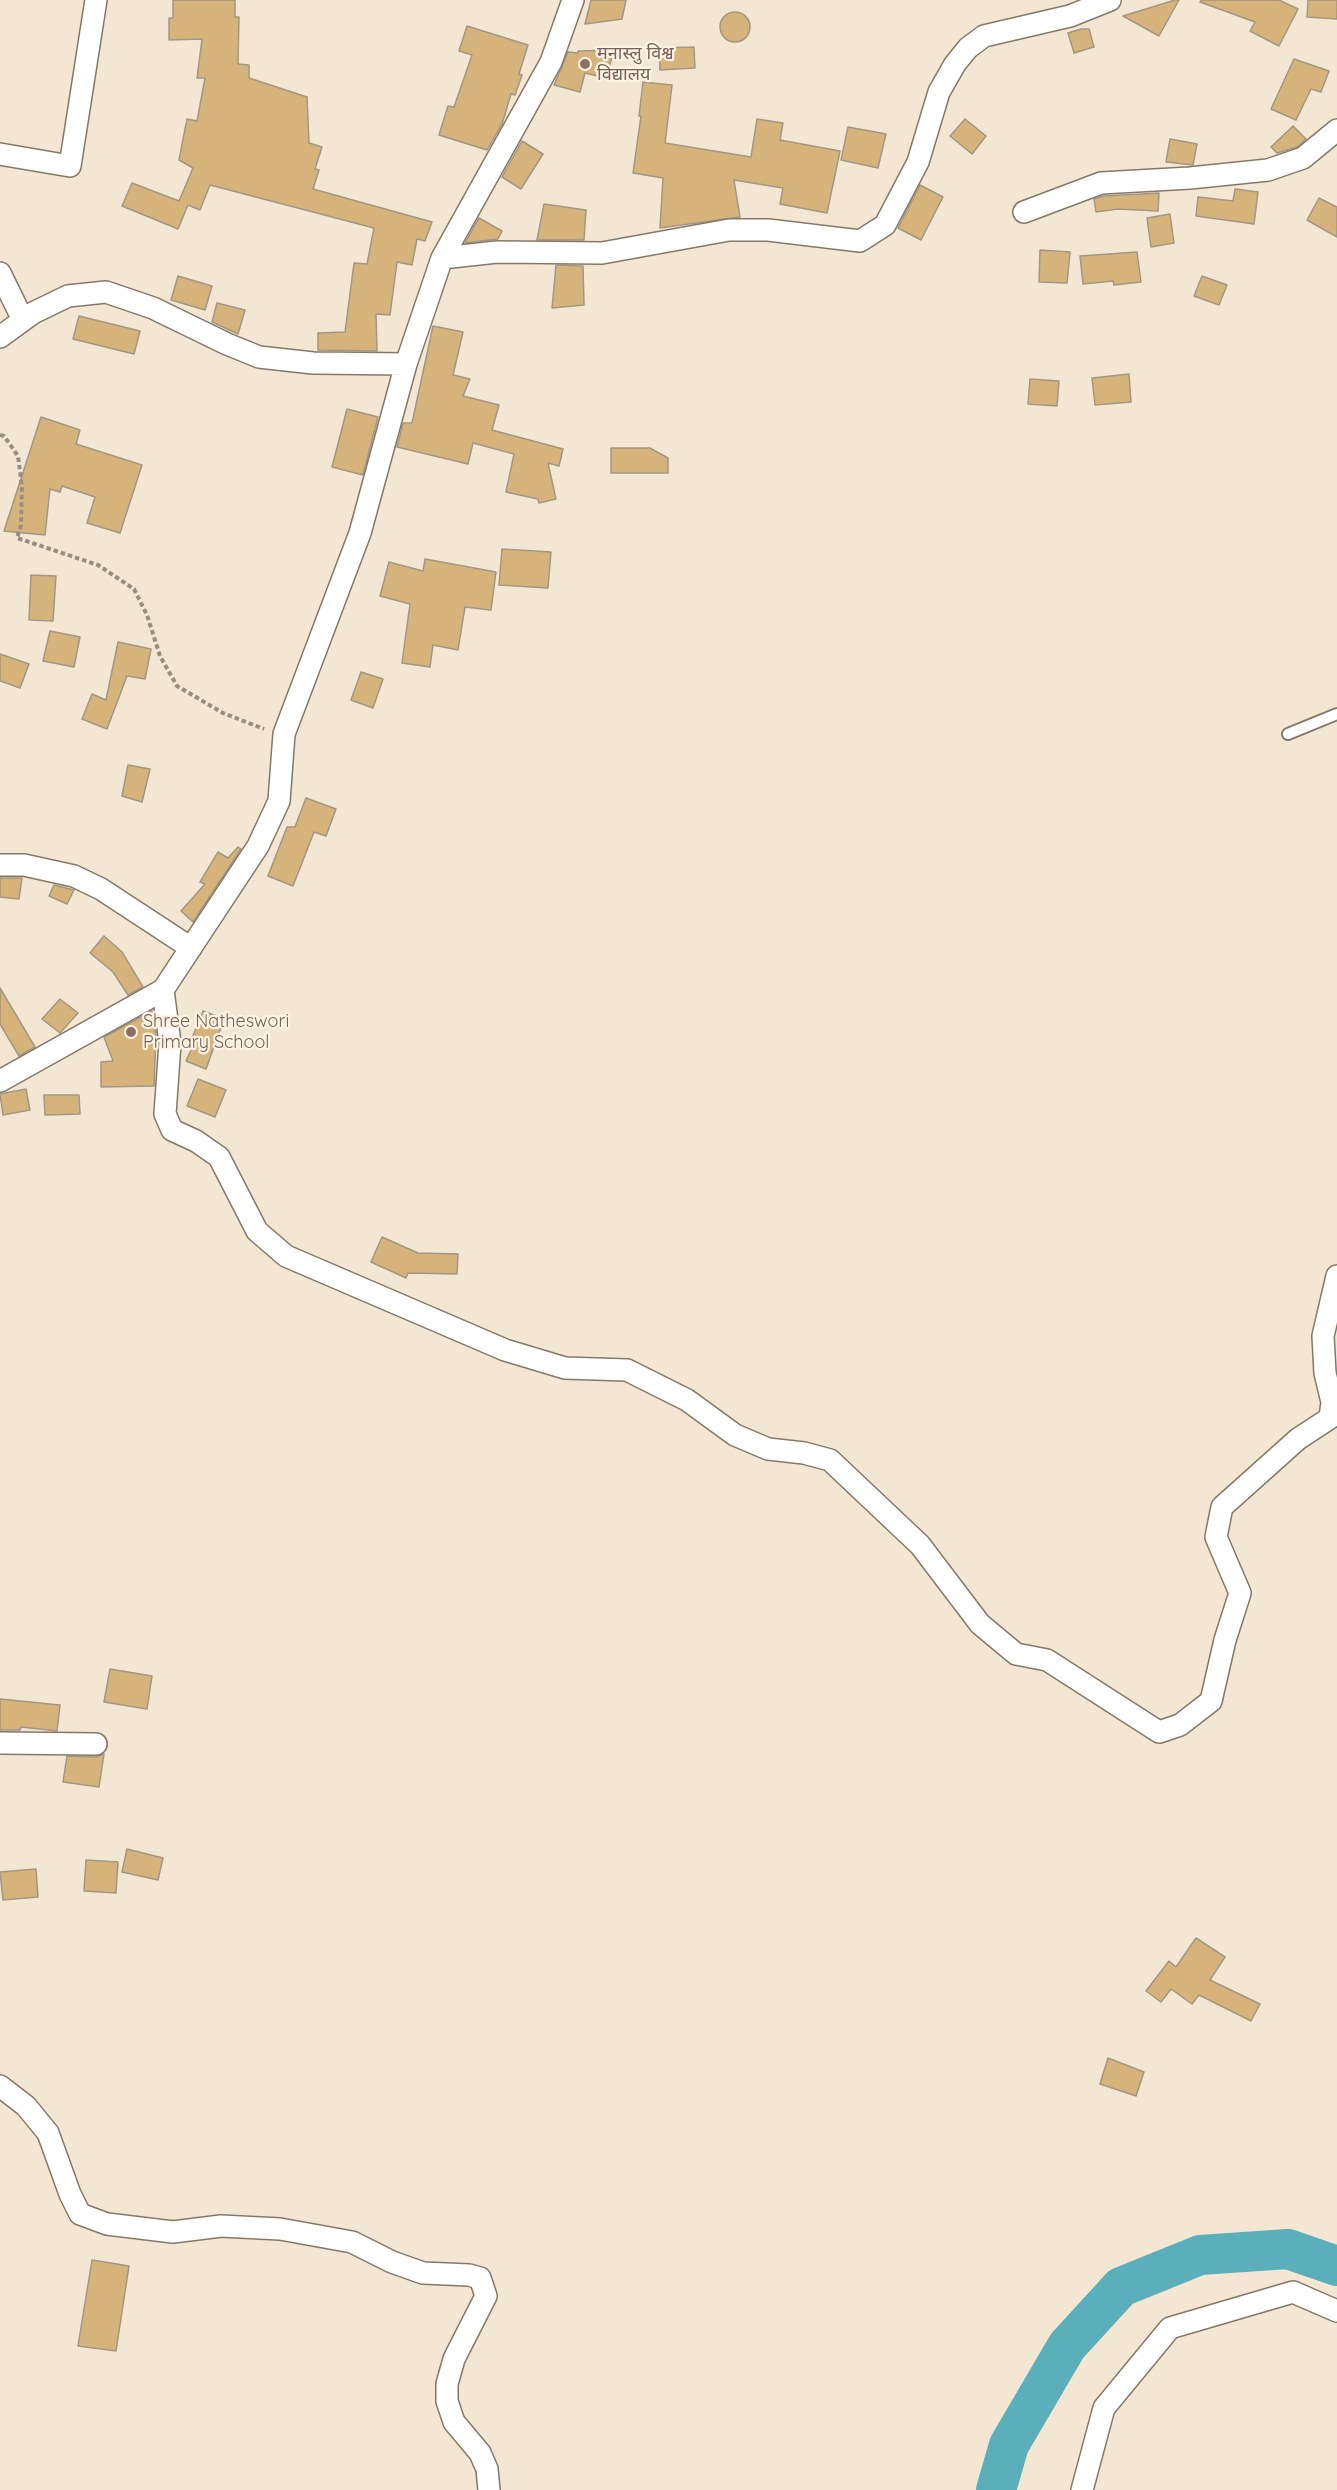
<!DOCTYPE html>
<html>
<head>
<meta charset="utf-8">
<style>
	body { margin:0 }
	canvas { display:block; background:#f3e6d3 }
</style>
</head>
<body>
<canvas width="1337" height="2490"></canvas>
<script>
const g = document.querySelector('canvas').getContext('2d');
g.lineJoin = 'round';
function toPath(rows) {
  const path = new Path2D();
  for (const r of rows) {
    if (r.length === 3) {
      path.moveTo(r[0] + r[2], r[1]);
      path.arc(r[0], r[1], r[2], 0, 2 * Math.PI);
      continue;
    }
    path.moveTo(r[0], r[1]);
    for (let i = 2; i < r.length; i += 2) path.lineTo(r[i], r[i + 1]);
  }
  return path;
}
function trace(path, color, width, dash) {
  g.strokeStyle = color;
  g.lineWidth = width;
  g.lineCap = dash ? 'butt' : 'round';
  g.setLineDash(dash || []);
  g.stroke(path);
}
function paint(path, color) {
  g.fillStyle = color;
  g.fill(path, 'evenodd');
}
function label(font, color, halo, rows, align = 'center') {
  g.font = font + ' Quicksand,"Noto Sans Devanagari",sans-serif';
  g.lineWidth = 4.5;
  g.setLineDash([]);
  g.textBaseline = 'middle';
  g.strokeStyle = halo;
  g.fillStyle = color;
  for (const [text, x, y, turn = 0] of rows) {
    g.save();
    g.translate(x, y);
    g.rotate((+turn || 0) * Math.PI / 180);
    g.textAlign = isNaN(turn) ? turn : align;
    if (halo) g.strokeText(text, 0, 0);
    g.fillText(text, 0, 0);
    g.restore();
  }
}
trace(toPath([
	[996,2490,1009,2445,1067,2346,1121,2287,1200,2255,1288,2249,1337,2266]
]), '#5bafba', 40);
const building = toPath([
	[173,0,235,0,235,17,239,17,238,64,249,65,249,78,307,97,309,143,322,147,315,169,319,170,313,189,432,222,425,241,417,239,412,265,397,262,390,315,376,314,377,351,318,350,318,333,345,332,354,263,367,264,374,228,210,185,200,210,188,205,178,229,122,206,132,183,179,201,193,168,179,160,187,119,197,121,205,78,197,78,202,39,169,40,169,18,173,18,173,0],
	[591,0,626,0,622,19,585,24,591,0],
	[1175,0,1179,0,1159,36,1123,16,1175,0],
	[1201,0,1279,0,1298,9,1279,46,1250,31,1255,22,1200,2,1201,0],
	[1308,0,1337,0,1337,19,1307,17,1308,0],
	[735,27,15],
	[467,26,528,45,519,74,522,75,515,95,511,94,502,124,487,150,439,135,448,106,454,107,472,55,459,51,467,26],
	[1081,29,1089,29,1094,47,1074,53,1068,33,1081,29],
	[694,47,695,68,660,70,659,48,694,47],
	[614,50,606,78,585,73,580,92,554,85,568,52,578,53,578,51,614,50],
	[1294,59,1329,71,1321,92,1311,89,1296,120,1271,109,1294,59],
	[643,82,672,85,665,143,751,157,757,119,783,123,780,140,840,151,827,213,780,204,783,188,734,180,740,217,660,228,663,178,633,173,641,116,639,116,643,82],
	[965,119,986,136,972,154,950,136,965,119],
	[1293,126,1306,139,1297,147,1277,153,1271,147,1293,126],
	[848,127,886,134,878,168,841,160,848,127],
	[1170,139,1197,144,1193,165,1166,162,1170,139],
	[522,141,543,154,521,189,502,177,522,141],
	[920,185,943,197,921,240,898,228,920,185],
	[1235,189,1258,192,1254,224,1196,216,1198,197,1233,201,1235,189],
	[1159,193,1158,211,1118,209,1096,212,1094,199,1104,196,1159,193],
	[1319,198,1337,207,1337,237,1307,220,1319,198],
	[544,204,586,210,584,240,537,240,544,204],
	[1170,214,1174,243,1151,247,1147,218,1170,214],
	[479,218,502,231,498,239,465,243,479,218],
	[1040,250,1070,252,1067,283,1039,282,1040,250],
	[1137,252,1141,282,1114,285,1113,281,1083,284,1080,256,1137,252],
	[556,265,583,266,584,305,552,308,556,265],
	[178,276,212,286,205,310,171,300,178,276],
	[1202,276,1227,285,1219,305,1194,296,1202,276],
	[217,303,245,310,238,334,212,322,217,303],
	[79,316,140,331,134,354,73,339,79,316],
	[433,326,463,332,453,375,470,379,463,396,499,405,492,430,563,449,559,466,548,463,556,499,539,503,538,499,506,492,514,454,473,443,468,464,397,447,403,423,412,423,433,326],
	[1129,374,1131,402,1095,405,1092,378,1129,374],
	[1030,379,1059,381,1057,406,1028,404,1030,379],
	[347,409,378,417,363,475,332,467,347,409],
	[41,417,80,430,76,444,142,465,120,533,87,523,95,497,62,486,60,492,50,489,45,535,4,531,41,417],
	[611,448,650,448,668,458,668,473,611,473,611,448],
	[502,549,551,552,548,588,499,585,502,549],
	[425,559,496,572,491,610,465,607,458,650,433,645,430,667,402,663,410,604,380,596,389,562,423,571,425,559],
	[31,575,56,576,53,621,29,620,31,575],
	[50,631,80,637,74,667,43,661,50,631],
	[118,642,151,649,145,679,127,676,107,729,82,719,92,694,106,700,118,642],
	[0,654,29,664,20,688,0,681,0,654],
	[361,672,383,679,373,708,351,700,361,672],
	[128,765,150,769,142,802,122,796,128,765],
	[306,798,336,809,326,836,314,832,293,886,268,876,287,827,295,827,306,798],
	[238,847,241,849,193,922,181,911,205,884,200,882,218,852,228,858,238,847],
	[0,878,22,878,19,899,0,897,0,878],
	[54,885,74,890,67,904,49,896,54,885],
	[104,936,122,952,143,987,128,995,113,972,90,953,104,936],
	[0,988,35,1047,19,1056,0,1024,0,988],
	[60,999,78,1013,60,1033,42,1019,60,999],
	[152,1011,156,1035,154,1086,101,1087,101,1062,113,1061,104,1037,152,1011],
	[203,1011,224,1019,206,1069,186,1061,196,1039,192,1038,203,1011],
	[198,1079,226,1090,215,1117,187,1106,198,1079],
	[26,1089,30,1110,3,1115,0,1094,26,1089],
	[44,1095,79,1095,80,1114,45,1115,44,1095],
	[382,1237,418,1253,458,1254,457,1274,408,1273,406,1278,371,1262,382,1237],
	[110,1669,152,1676,147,1709,104,1702,110,1669],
	[0,1699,60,1705,57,1731,21,1727,20,1730,0,1730,0,1699],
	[104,1754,99,1787,63,1782,67,1756,96,1757,104,1754],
	[127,1849,163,1858,158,1880,122,1872,127,1849],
	[86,1860,118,1862,116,1893,84,1891,86,1860],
	[36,1869,38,1897,3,1900,0,1872,36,1869],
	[1196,1938,1225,1957,1210,1980,1260,2004,1251,2021,1199,1995,1192,2004,1171,1989,1161,2002,1146,1991,1169,1961,1176,1967,1196,1938],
	[1108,2058,1144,2072,1136,2096,1100,2084,1108,2058],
	[92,2260,129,2266,116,2351,78,2346,92,2260]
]);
paint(building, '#d6b37b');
trace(building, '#a29784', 1.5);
const service = toPath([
	[1288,734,1337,714]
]);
const minor = toPath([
	[0,154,70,166,96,0],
	[1024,212,1101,183,1190,178,1268,170,1303,158,1337,130],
	[442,258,497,252,602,253,729,230,768,230,860,241,885,225,918,162,939,92,955,64,968,48,984,36,1070,16,1110,0],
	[0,273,23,320],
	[0,337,33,313,68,296,106,292,153,308,227,344,259,357,313,363,406,364],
	[0,865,24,865,74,876,101,889,191,948],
	[163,990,170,1043,165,1114,172,1130,196,1141,219,1157,257,1231,286,1256,505,1350,565,1368,627,1370,687,1400,735,1435,768,1449,804,1453,830,1460,920,1545,980,1624,1016,1654,1047,1660,1159,1732,1180,1725,1211,1701,1225,1640,1240,1593,1216,1537,1222,1507,1298,1439,1330,1418,1332,1402,1325,1373,1323,1336,1337,1276],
	[0,1081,163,990,258,846,279,801,284,734,360,533,406,364,442,258,551,62,573,0],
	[0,1743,96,1744],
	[0,2086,26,2106,48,2133,70,2194,80,2214,107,2224,173,2232,221,2226,280,2229,352,2242,392,2262,423,2273,469,2275,480,2278,486,2296,454,2359,447,2384,447,2401,454,2422,480,2453,487,2469,489,2490],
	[1082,2490,1104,2408,1170,2328,1293,2292,1337,2311]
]);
trace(service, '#847967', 14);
trace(minor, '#847967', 24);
trace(toPath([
	[0,435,4,436,18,456,22,487,21,525,17,538,98,565,134,589,147,615,160,656,177,686,223,713,264,729]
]), '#978e80', 4, [4.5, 3]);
trace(service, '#fff', 10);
trace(minor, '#fff', 21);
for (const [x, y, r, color] of [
	[585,64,6,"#8d6e63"],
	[131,1032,6,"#8d6e63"]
]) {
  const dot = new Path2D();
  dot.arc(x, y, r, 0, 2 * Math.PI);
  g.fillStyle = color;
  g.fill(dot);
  trace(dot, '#fef4e4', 2);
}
label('18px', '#785e54', '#fef4e4', [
	["मनास्लु विश्व",597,54],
	["विद्यालय",597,75],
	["Shree Natheswori",143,1022],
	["Primary School",143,1043]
], 'left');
</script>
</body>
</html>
